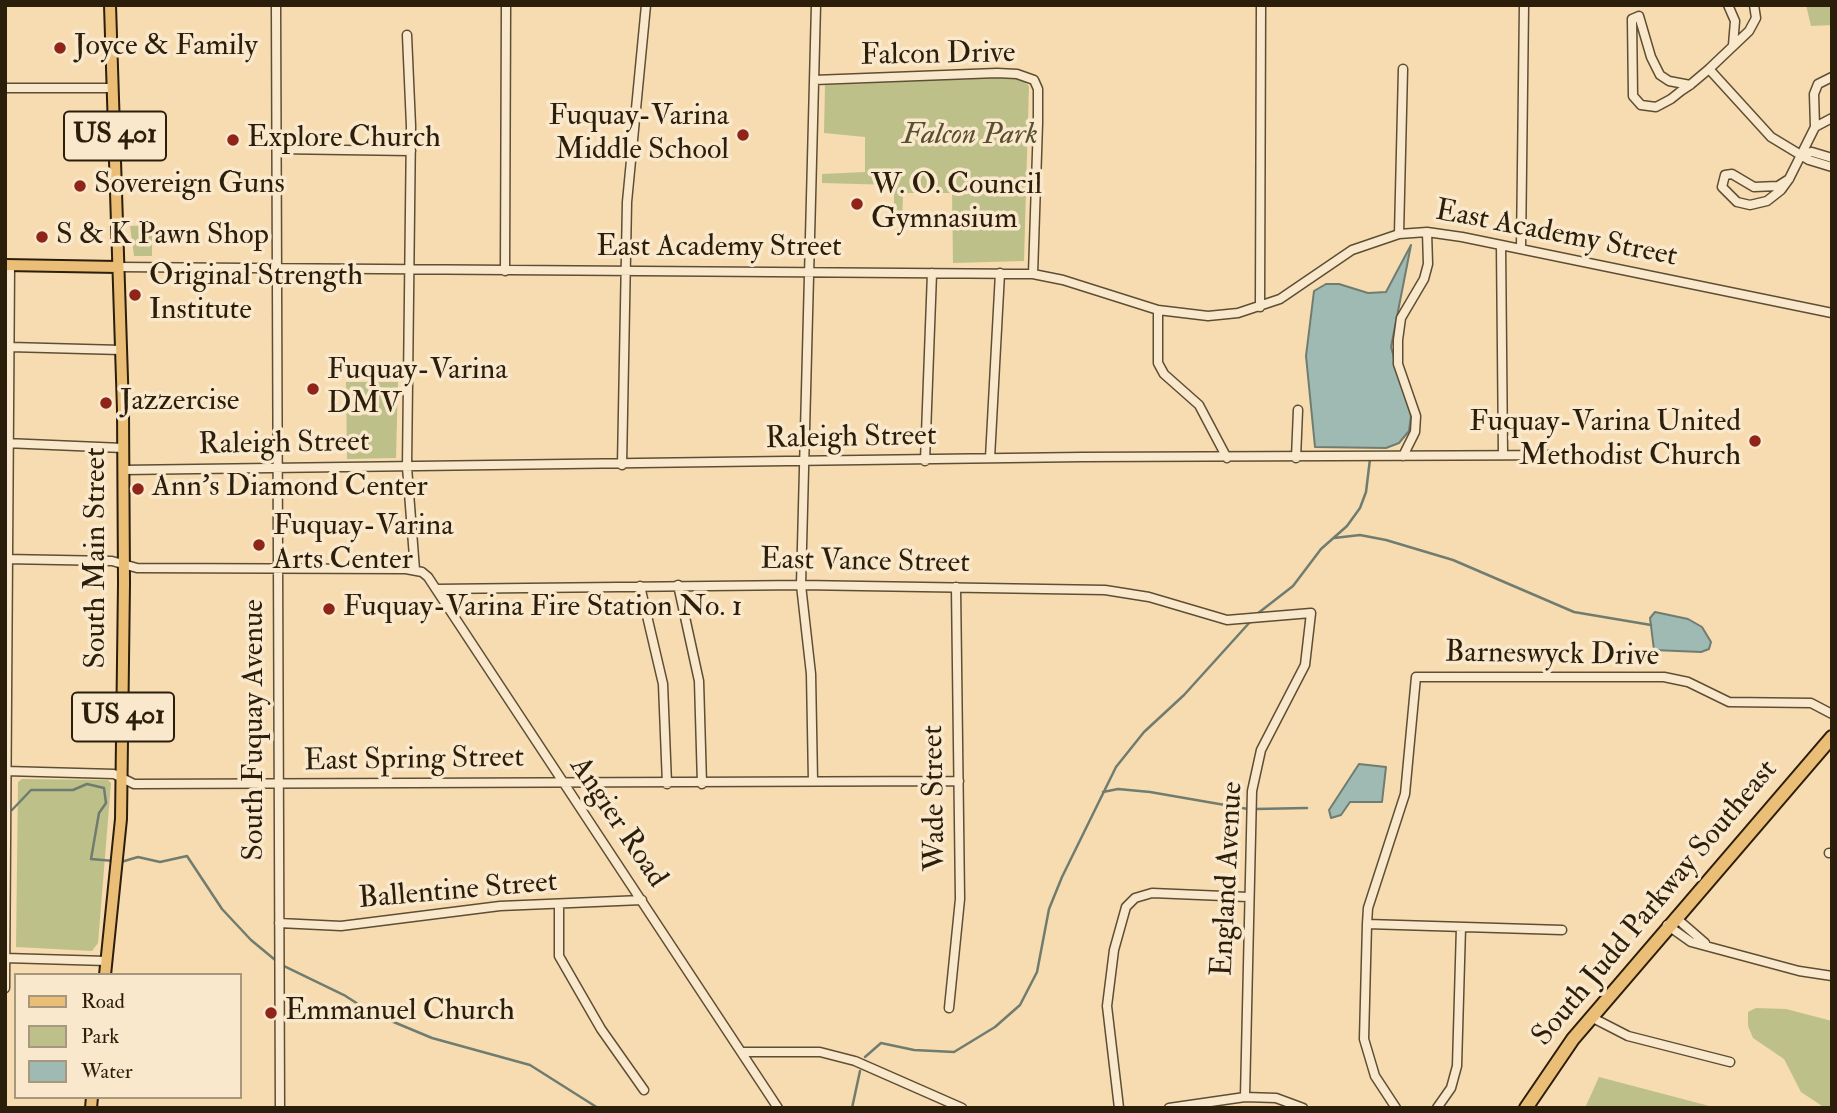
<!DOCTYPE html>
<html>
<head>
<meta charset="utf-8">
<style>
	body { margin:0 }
	#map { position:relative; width:1837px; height:1113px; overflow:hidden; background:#f6dcb0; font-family:"IM FELL Double Pica",serif }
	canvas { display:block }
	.frame { position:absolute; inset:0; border:7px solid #2b1e0b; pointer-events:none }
	.legend { position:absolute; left:14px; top:973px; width:228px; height:126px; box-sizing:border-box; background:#f9e8cc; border:2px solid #a7977f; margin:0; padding:9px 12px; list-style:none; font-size:21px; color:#2b1e0b }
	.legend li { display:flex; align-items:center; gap:14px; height:35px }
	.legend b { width:35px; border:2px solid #a7977f }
</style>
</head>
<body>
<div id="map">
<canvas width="1837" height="1113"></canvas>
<div class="frame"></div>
<ul class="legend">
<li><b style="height:9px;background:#ebbe78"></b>Road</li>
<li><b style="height:19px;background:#bec08a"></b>Park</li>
<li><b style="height:19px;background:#9ebab3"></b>Water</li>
</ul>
</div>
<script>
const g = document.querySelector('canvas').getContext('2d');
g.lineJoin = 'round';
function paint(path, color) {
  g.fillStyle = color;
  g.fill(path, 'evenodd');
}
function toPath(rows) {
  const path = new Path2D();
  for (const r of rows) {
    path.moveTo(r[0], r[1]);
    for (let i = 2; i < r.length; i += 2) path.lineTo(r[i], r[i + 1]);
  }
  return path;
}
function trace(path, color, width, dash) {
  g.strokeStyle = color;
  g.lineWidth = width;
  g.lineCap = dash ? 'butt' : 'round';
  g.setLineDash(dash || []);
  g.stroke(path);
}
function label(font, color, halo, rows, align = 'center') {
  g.font = font + ' "IM FELL Double Pica",serif';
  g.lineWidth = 7;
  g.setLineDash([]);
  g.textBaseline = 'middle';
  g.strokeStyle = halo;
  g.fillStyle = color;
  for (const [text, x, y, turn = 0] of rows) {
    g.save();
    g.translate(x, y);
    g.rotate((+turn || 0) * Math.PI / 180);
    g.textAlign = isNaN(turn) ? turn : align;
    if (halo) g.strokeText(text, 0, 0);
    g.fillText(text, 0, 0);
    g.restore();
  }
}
paint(toPath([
	[1806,5,1832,5,1832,25,1811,26],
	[996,78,1021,79,1029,86,1024,261,953,263,952,193,903,193,902,222,894,222,894,185,822,183,822,174,865,172,865,137,824,133,825,85],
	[152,225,152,256,134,256,130,226],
	[346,382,398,382,396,458,347,459],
	[22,779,108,780,111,783,98,943,92,951,16,947,18,782],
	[1756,1008,1786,1009,1832,1021,1832,1108,1825,1108,1801,1092,1784,1059,1753,1038,1748,1026,1748,1012],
	[1599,1077,1717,1108,1585,1108]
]), '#bec08a');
const water = toPath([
	[1411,245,1391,347,1411,416,1409,431,1399,443,1386,448,1315,447,1306,356,1314,291,1326,284,1339,284,1368,293,1386,292,1411,245],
	[1655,612,1688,619,1702,627,1711,642,1709,649,1701,652,1654,650,1650,618,1655,612],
	[1359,764,1386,767,1382,802,1350,802,1341,815,1331,818,1329,810,1359,764]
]);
paint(water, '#9ebab3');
trace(water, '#707c70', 2);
trace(toPath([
	[1334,538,1360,535,1386,540,1453,560,1574,612,1651,625],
	[1257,614,1293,586,1321,549,1347,526,1360,508,1366,492,1370,459],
	[1103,792,1118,789,1150,792,1248,809],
	[1255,809,1307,808],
	[8,810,12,810,31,790,73,790,87,784,104,788,106,803,99,813,91,859,114,861],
	[121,862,138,857,160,862,187,856,222,909,251,940,280,964,344,995,372,1013,432,1038,530,1065,598,1108],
	[865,1057,881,1043,914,1050,954,1052,995,1027,1020,1005,1037,972,1049,909,1062,877,1116,767,1144,732,1184,695,1250,622],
	[852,1108,860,1071]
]), '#707c70', 2.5);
const minor = toPath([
	[276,5,280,1108],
	[1728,5,1735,21,1733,45],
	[407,35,411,126,407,467,415,570],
	[1709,69,1771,137,1809,160,1832,167],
	[814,80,997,73,1017,74,1034,80,1038,89,1038,123,1033,274],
	[1690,85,1669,81,1660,75,1651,57,1639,16,1632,19,1633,96,1641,105,1656,107,1671,99,1681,91,1690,85,1709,69,1749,31,1756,18,1754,5],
	[5,88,112,88],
	[1815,127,1832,118],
	[278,149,411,151],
	[1801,154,1812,152,1832,158],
	[1789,179,1778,186,1754,187,1732,174,1725,175,1722,187,1737,202,1750,205,1767,201,1781,190,1789,179,1815,127,1814,94,1818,84,1832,77],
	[1399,234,1403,69],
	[1501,245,1503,455],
	[1521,249,1524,5],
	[118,267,1033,274,1063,280,1158,310,1208,316,1238,313,1280,299,1352,250,1399,234,1427,232,1462,237,1832,313],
	[505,271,506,5],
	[1260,307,1261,5],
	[1158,310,1158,363,1164,374,1199,405,1227,458],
	[10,347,121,350],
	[5,443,123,448],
	[1403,456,1415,432,1416,416,1398,364,1398,340,1401,318,1424,279,1428,264,1427,232],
	[990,458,1000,273],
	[1296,458,1298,410],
	[925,461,932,273],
	[622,465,627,202,646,5],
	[123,470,1082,457,1579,455],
	[5,559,112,561,137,568,406,569,422,572,428,577,778,1108],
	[678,585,699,681,702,784],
	[640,586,663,684,667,784],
	[436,589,801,585,1105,590,1149,597,1227,620,1311,613,1305,665,1261,750,1252,791,1245,1097],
	[5,771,114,774,134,784,959,781],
	[813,781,811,674,801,585,816,5],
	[1829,853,1832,853],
	[559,906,559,956,601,1029,644,1090],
	[1675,917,1705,943],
	[279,923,341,926,500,906,642,900],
	[1367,924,1562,930],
	[1667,925,1691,942,1799,971,1832,976],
	[5,958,107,961],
	[5,988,10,265],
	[949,1008,960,899,956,587],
	[1591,1017,1628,1036,1730,1062],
	[742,1052,820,1052,855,1061,962,1108],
	[1119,1108,1107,1006,1114,950,1126,907,1135,898,1152,893,1248,897],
	[1169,1108,1245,1097,1276,1098,1303,1108],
	[1396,1108,1375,1076,1364,1039,1367,924,1368,908,1405,794,1416,677,1664,677,1688,682,1729,702,1811,703,1832,714],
	[1437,1108,1451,1088,1457,1066,1461,927]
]);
const major = toPath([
	[5,265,118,267],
	[105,975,121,819,124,583,123,410,110,5],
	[91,1108,92,1097]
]);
const highway = toPath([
	[1526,1108,1573,1039,1832,737]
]);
trace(minor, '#5e4e34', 11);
trace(major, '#2b1e0b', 14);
trace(highway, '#2b1e0b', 16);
trace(minor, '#f9e8cc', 8);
trace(major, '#ebbe78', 10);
trace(highway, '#ebbe78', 12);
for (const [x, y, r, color] of [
	[60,48,7,"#8f2418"],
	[743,135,7,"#8f2418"],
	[233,140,7,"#8f2418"],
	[80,186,7,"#8f2418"],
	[857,204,7,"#8f2418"],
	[42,237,7,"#8f2418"],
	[135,295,7,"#8f2418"],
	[313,389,7,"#8f2418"],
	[106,403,7,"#8f2418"],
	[1755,441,7,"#8f2418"],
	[138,489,7,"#8f2418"],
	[259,545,7,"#8f2418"],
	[329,609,7,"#8f2418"],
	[271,1013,7,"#8f2418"]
]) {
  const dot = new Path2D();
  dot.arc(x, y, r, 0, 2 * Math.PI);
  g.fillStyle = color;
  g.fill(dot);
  trace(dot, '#f9e8cc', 2.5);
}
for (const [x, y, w] of [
	[115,136,102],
	[123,717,102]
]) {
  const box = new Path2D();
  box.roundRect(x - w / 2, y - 24.5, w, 49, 5);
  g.fillStyle = '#f9e8cc';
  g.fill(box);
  trace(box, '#2b1e0b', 2);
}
label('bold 28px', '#2b1e0b', null, [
	["US 401",115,136],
	["US 401",123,717]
]);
label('30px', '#2b1e0b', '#f9e8cc', [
	["Joyce & Family",74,48],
	["Fuquay-Varina",729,118,"right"],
	["Middle School",729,152,"right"],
	["Explore Church",247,140],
	["Sovereign Guns",94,186],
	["W. O. Council",871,187],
	["Gymnasium",871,221],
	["S & K Pawn Shop",56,237],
	["Original Strength",149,278],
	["Institute",149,312],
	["Fuquay-Varina",327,372],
	["DMV",327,406],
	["Jazzercise",120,403],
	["Fuquay-Varina United",1741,424,"right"],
	["Methodist Church",1741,458,"right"],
	["Ann's Diamond Center",152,489],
	["Fuquay-Varina",273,528],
	["Arts Center",273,562],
	["Fuquay-Varina Fire Station No. 1",343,609],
	["Emmanuel Church",285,1013]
], 'left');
label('30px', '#2b1e0b', '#f9e8cc', [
	["Falcon Drive",938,56,-1],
	["East Academy Street",1556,235,11],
	["East Academy Street",719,249],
	["Raleigh Street",851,439,-1],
	["Raleigh Street",284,445,-1],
	["South Main Street",98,558,-90],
	["East Vance Street",865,563,1],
	["Barneswyck Drive",1552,656,1],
	["South Fuquay Avenue",256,730,-90],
	["East Spring Street",414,761,-1],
	["Wade Street",936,798,-91],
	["Angier Road",617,823,56],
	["England Avenue",1229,879,-87],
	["Ballentine Street",458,892,-5],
	["South Judd Parkway Southeast",1656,904,-50]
]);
label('italic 30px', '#574f31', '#f9e8cc', [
	["Falcon Park",970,137]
]);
</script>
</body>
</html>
